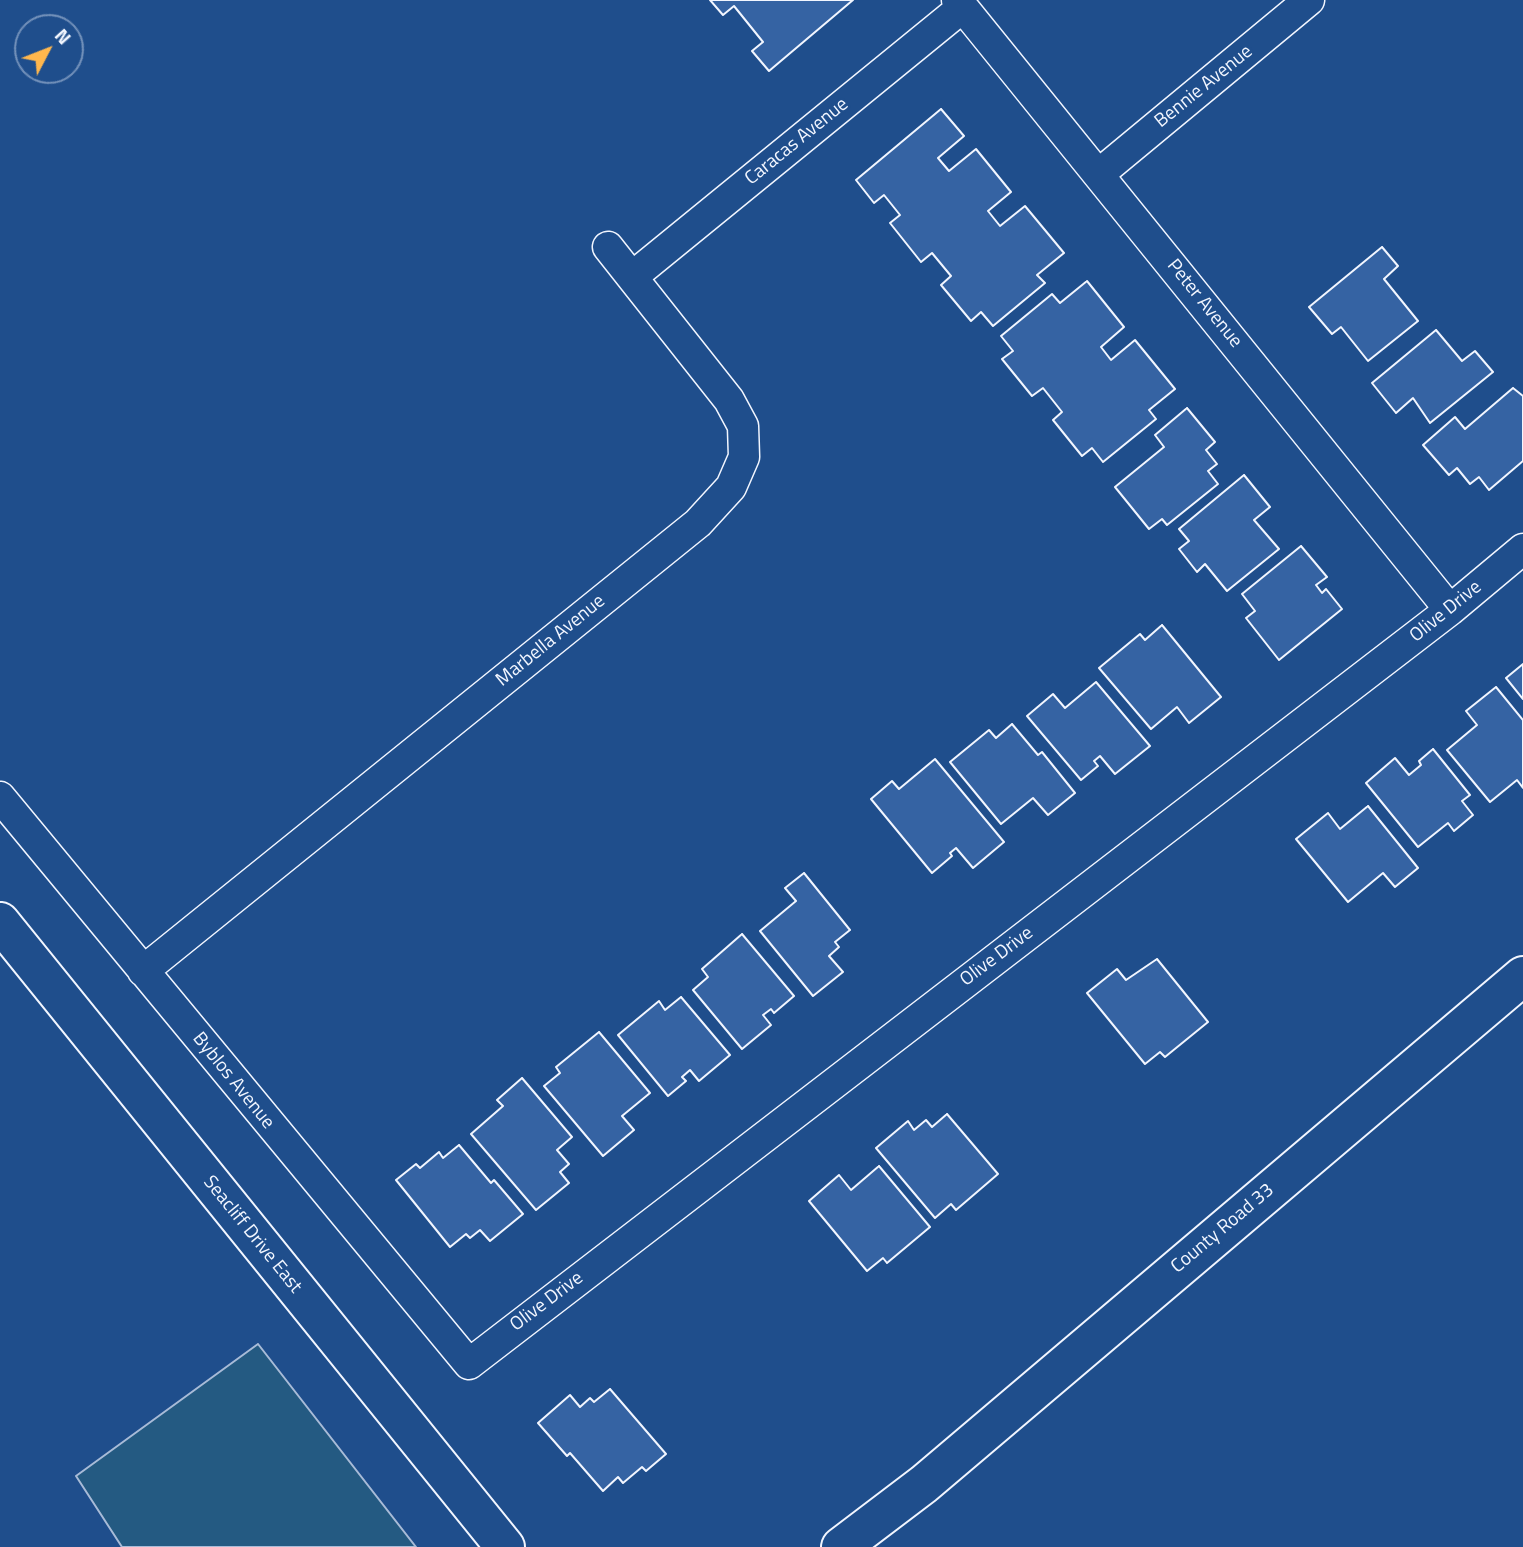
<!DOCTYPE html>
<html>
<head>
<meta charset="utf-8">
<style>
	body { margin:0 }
	#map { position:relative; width:1523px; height:1547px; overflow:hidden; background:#1f4e8c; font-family:"Titillium Web",sans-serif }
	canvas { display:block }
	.north { position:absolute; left:14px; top:14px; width:70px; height:70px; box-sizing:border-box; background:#1f4e8c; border:2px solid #7391ba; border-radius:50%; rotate:48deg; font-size:19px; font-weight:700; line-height:28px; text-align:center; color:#f2f6ff }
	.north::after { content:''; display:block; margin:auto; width:24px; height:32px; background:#ffb74d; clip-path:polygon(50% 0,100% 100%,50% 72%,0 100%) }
</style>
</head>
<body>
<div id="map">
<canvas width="1523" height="1547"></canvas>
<div class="north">N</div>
</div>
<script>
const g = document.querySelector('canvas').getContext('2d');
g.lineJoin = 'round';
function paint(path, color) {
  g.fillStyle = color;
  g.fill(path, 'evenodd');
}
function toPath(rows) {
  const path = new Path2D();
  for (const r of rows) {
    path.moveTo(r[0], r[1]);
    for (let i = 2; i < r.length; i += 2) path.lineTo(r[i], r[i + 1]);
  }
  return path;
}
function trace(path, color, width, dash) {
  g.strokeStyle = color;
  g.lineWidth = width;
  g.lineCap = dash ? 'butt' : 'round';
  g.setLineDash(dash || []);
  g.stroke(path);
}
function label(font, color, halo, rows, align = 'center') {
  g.font = font + ' "Titillium Web",sans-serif';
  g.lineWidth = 5;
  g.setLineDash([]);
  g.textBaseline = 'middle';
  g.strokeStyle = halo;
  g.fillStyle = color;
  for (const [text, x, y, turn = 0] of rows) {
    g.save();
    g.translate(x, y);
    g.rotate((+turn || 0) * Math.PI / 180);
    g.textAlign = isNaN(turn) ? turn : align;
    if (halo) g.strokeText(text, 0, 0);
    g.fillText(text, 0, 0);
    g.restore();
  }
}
const green = toPath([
	[258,1344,416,1547,122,1547,76,1476,258,1344]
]);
paint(green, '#245a82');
trace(green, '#a8bbd7', 2);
const building = toPath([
	[710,0,853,0,769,71,752,51,763,42,734,6,723,15,710,0],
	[941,109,964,136,938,158,949,171,976,149,1011,192,988,211,1000,226,1025,206,1064,253,1037,275,1045,283,993,326,981,312,971,321,941,285,951,276,932,253,921,262,890,223,900,215,884,195,874,203,856,180,941,109],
	[1382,247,1398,266,1384,279,1418,321,1368,361,1341,327,1332,334,1309,307,1382,247],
	[1087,281,1124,327,1101,347,1111,360,1135,340,1175,389,1149,410,1156,419,1103,462,1092,448,1082,456,1053,420,1062,412,1043,388,1032,396,1002,359,1013,351,1001,336,1052,294,1060,303,1087,281],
	[1436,330,1462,361,1475,351,1493,372,1430,423,1413,398,1396,413,1372,383,1436,330],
	[1513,388,1523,396,1523,461,1489,490,1479,477,1470,484,1457,468,1449,475,1423,445,1455,417,1465,429,1513,388],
	[1187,408,1215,442,1206,450,1217,464,1208,471,1218,484,1167,525,1162,519,1149,529,1115,487,1164,447,1155,435,1187,408],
	[1244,475,1270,507,1254,520,1279,549,1227,591,1205,564,1197,572,1179,549,1189,541,1179,529,1244,475],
	[1301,546,1327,577,1316,585,1322,593,1326,589,1342,609,1279,660,1246,618,1255,611,1242,594,1301,546],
	[1162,625,1221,697,1189,723,1177,707,1151,729,1099,668,1140,634,1145,640,1162,625],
	[1523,664,1523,699,1506,678,1523,664],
	[1096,682,1150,746,1115,774,1100,756,1094,761,1098,766,1081,780,1027,716,1053,694,1065,708,1096,682],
	[1496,687,1523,720,1523,788,1517,780,1490,802,1447,750,1477,725,1466,711,1496,687],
	[1012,724,1038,755,1042,752,1075,793,1048,815,1033,798,1001,824,950,762,989,730,996,738,1012,724],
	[1433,749,1470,795,1462,801,1473,815,1454,831,1448,823,1418,847,1366,783,1395,758,1409,775,1421,765,1419,761,1433,749],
	[935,759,1004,842,973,868,956,848,950,853,952,856,932,873,871,799,892,781,899,789,935,759],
	[1368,806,1418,868,1395,887,1383,873,1348,902,1296,839,1328,813,1340,829,1368,806],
	[804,873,850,930,835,942,839,947,829,956,843,972,813,996,760,931,796,901,785,888,804,873],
	[742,934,794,996,774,1013,771,1009,763,1015,771,1025,742,1049,693,990,708,977,702,969,742,934],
	[1157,959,1208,1022,1165,1057,1160,1052,1145,1064,1087,993,1117,969,1126,980,1157,959],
	[681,997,730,1055,699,1081,690,1070,682,1077,686,1081,668,1096,618,1035,659,1001,665,1010,681,997],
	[599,1032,650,1093,622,1116,634,1130,603,1156,544,1086,560,1073,556,1067,599,1032],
	[522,1078,572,1137,557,1150,569,1164,560,1172,569,1183,536,1210,471,1134,503,1106,497,1100,522,1078],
	[947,1114,998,1174,956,1210,951,1204,935,1218,876,1148,908,1121,914,1130,926,1120,932,1127,947,1114],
	[459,1145,491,1183,494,1180,523,1214,490,1241,480,1230,470,1238,466,1234,450,1247,396,1180,416,1164,420,1168,439,1152,443,1158,459,1145],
	[879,1166,930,1227,887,1263,883,1258,867,1271,809,1201,839,1175,851,1190,879,1166],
	[610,1389,666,1454,646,1471,642,1467,623,1483,618,1477,603,1491,570,1453,567,1456,538,1423,570,1395,580,1407,590,1398,594,1402,610,1389]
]);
paint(building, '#3563a3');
trace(building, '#f2f6ff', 2);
const minor = toPath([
	[957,0,1450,610],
	[1099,174,1309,0],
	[632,277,963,7],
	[0,797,469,1364,1450,610,1523,549],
	[143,971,698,523,731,487,744,457,743,426,729,400,608,247]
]);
const secondary = toPath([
	[0,922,505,1547],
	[841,1547,924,1484,1523,976]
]);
trace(minor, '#f2f6ff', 33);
trace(secondary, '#f2f6ff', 42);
trace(minor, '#1f4e8c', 30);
trace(secondary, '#1f4e8c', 38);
label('19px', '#f2f6ff', '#1f4e8c', [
	["Bennie Avenue",1204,87,-39],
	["Caracas Avenue",797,142,-39],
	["Peter Avenue",1204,304,51],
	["Olive Drive",1446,612,-39],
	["Marbella Avenue",551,641,-39],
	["Olive Drive",997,957,-37],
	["Byblos Avenue",233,1081,51],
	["County Road 33",1223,1229,-40],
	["Seacliff Drive East",252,1235,51],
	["Olive Drive",547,1302,-37]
]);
</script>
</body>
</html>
